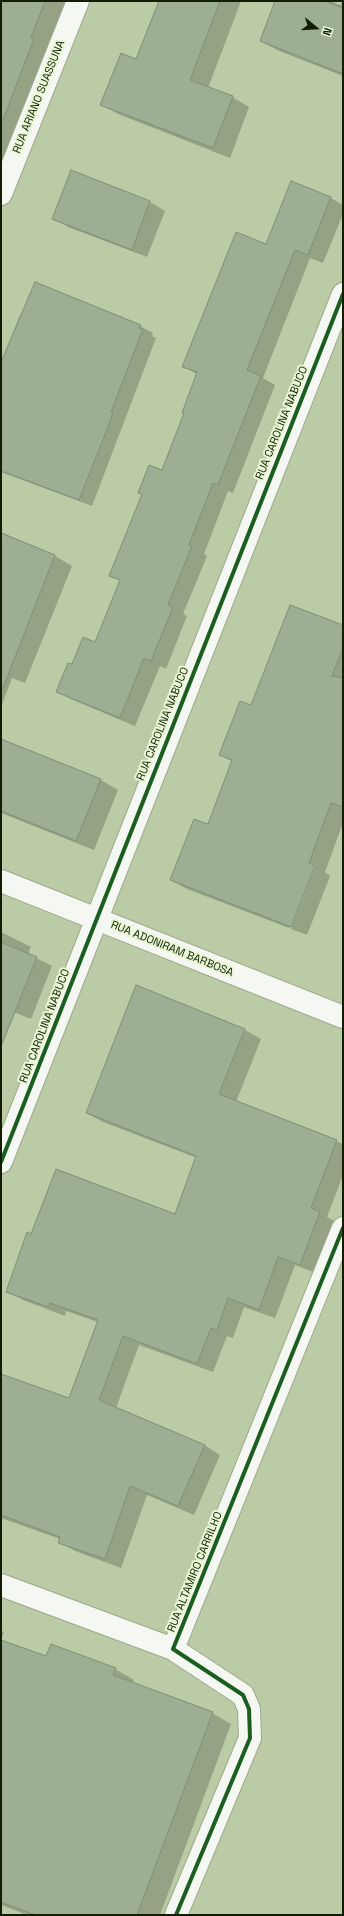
<!DOCTYPE html>
<html>
<head>
<meta charset="utf-8">
<style>
	body { margin:0 }
	#map { position:relative; width:344px; height:1916px; overflow:hidden; background:#bbcba5; font-family:"Space Grotesk",sans-serif }
	canvas { display:block }
	.frame { position:absolute; inset:0; border:2px solid #131d03; pointer-events:none }
	.north { position:absolute; left:296px; top:8px; width:40px; height:40px; -webkit-text-stroke:3px #e7f6d3; paint-order:stroke; rotate:108deg; font-size:11px; font-weight:700; line-height:16px; text-align:center; color:#131d03 }
	.north::after { content:''; display:block; margin:auto; width:14px; height:18px; background:#131d03; clip-path:polygon(50% 0,100% 100%,50% 72%,0 100%) }
</style>
</head>
<body>
<div id="map">
<canvas width="344" height="1916"></canvas>
<div class="frame"></div>
<div class="north">N</div>
</div>
<script>
const g = document.querySelector('canvas').getContext('2d');
g.lineJoin = 'round';
function paint(path, color) {
  g.fillStyle = color;
  g.fill(path, 'evenodd');
}
function toPath(rows) {
  const path = new Path2D();
  for (const r of rows) {
    path.moveTo(r[0], r[1]);
    for (let i = 2; i < r.length; i += 2) path.lineTo(r[i], r[i + 1]);
  }
  return path;
}
function trace(path, color, width, dash) {
  g.strokeStyle = color;
  g.lineWidth = width;
  g.lineCap = dash ? 'butt' : 'round';
  g.setLineDash(dash || []);
  g.stroke(path);
}
function label(font, color, halo, rows, align = 'center') {
  g.font = font + ' "Space Grotesk",sans-serif';
  g.lineWidth = 4;
  g.setLineDash([]);
  g.textBaseline = 'middle';
  g.strokeStyle = halo;
  g.fillStyle = color;
  for (const [text, x, y, turn = 0] of rows) {
    g.save();
    g.translate(x, y);
    g.rotate((+turn || 0) * Math.PI / 180);
    g.textAlign = isNaN(turn) ? turn : align;
    if (halo) g.strokeText(text, 0, 0);
    g.fillText(text, 0, 0);
    g.restore();
  }
}
paint(toPath([
	[1,1,67,1,32,101,27,99,1,167],
	[160,1,241,1,208,88,232,97,249,107,230,158,118,114,101,104,137,60],
	[276,1,330,1,340,5,343,1,343,76,277,50,261,41],
	[71,171,150,202,165,211,147,257,68,227,53,218],
	[291,182,331,198,343,205,343,214,323,263,310,258,263,378,275,385,233,493,228,491,204,554,207,556,183,614,187,616,166,669,160,666,135,726,73,700,58,692,73,665,96,643,121,581,110,575,143,495,139,493,162,471,185,413,197,374,183,366,266,245],
	[20,315,140,326,153,333,152,336,156,338,92,506,1,472,1,365],
	[1,532,55,556,72,566,25,683,12,678,1,707],
	[343,626,343,823,325,872,330,876,307,935,291,929,316,865,314,865,289,928,187,889,171,880,208,826,233,762,220,755,251,706],
	[1,740,101,780,118,790,94,850,1,813],
	[1,932,31,947,28,954,52,966,31,1019,1,1007],
	[136,986,245,1030,261,1039,236,1102,343,1144,343,1175,327,1217,336,1222,316,1273,295,1265,275,1318,244,1307,233,1338,227,1336,213,1372,139,1345,116,1408,204,1445,220,1455,194,1515,147,1495,121,1568,75,1551,59,1542,60,1539,1,1518,1,1375,70,1399,98,1322,66,1311,65,1316,23,1300,7,1291,32,1235,175,1215,197,1158,103,1122,87,1113],
	[1,1631,4,1632,1,1639],
	[1,1641,47,1658,115,1669,134,1680,133,1683,212,1713,231,1724,160,1915,27,1915,1,1905]
]), '#0003');
const building = toPath([
	[1,1,45,1,31,38,34,39,3,120,1,120,1,1],
	[159,1,220,1,190,80,233,96,213,148,100,105,121,53,136,59,159,1],
	[275,1,325,1,343,8,343,74,260,41,275,1],
	[71,170,150,201,132,250,52,219,71,170],
	[291,181,331,197,308,255,295,250,247,370,261,376,218,485,213,483,189,545,192,546,168,605,173,607,151,661,144,658,120,718,56,692,68,663,72,664,83,637,95,642,120,580,109,576,142,494,138,493,149,465,162,470,184,413,182,413,197,372,182,367,236,232,266,244,291,181],
	[35,282,141,325,139,328,143,329,111,412,113,413,103,440,79,500,1,471,1,362,35,282],
	[1,533,55,555,3,688,1,687,1,533],
	[290,605,343,625,343,648,332,676,343,678,343,807,331,803,309,863,315,866,291,927,170,880,194,819,208,824,232,760,219,755,240,701,251,705,290,605],
	[1,739,101,779,76,841,1,811,1,739],
	[1,942,37,957,2,1044,1,1044,1,942],
	[136,985,245,1029,219,1094,337,1140,311,1208,320,1212,300,1265,278,1257,259,1310,228,1298,217,1330,211,1328,197,1364,123,1336,99,1400,205,1445,178,1506,130,1486,105,1559,58,1543,60,1537,1,1515,1,1374,69,1398,98,1320,50,1303,48,1307,6,1292,27,1232,31,1234,56,1169,175,1214,196,1156,86,1113,136,985],
	[1,1640,46,1656,51,1644,116,1668,113,1675,213,1712,137,1915,35,1915,1,1902,1,1640]
]);
paint(building, '#9dae93');
trace(building, '#7d8f75', 1);
const street = toPath([
	[1,194,78,1],
	[1,881,343,1017],
	[1,1162,343,294],
	[1,1585,173,1649],
	[176,1915,250,1738,249,1709,243,1695,173,1649,343,1228]
]);
trace(street, '#9da98c', 24);
trace(street, '#f5f7f2', 22);
trace(toPath([
	[1,1162,343,294],
	[176,1915,250,1738,249,1709,243,1695,173,1649,343,1228]
]), '#1b5e20', 4);
label('11px', '#131d03', '#e7f6d3', [
	["RUA ARIANO SUASSUNA",39,97,-68],
	["RUA CAROLINA NABUCO",282,423,-68],
	["RUA CAROLINA NABUCO",163,724,-68],
	["RUA ADONIRAM BARBOSA",172,949,22],
	["RUA CAROLINA NABUCO",45,1026,-69],
	["RUA ALTAMIRO CARRILHO",195,1572,-68]
]);
</script>
</body>
</html>
